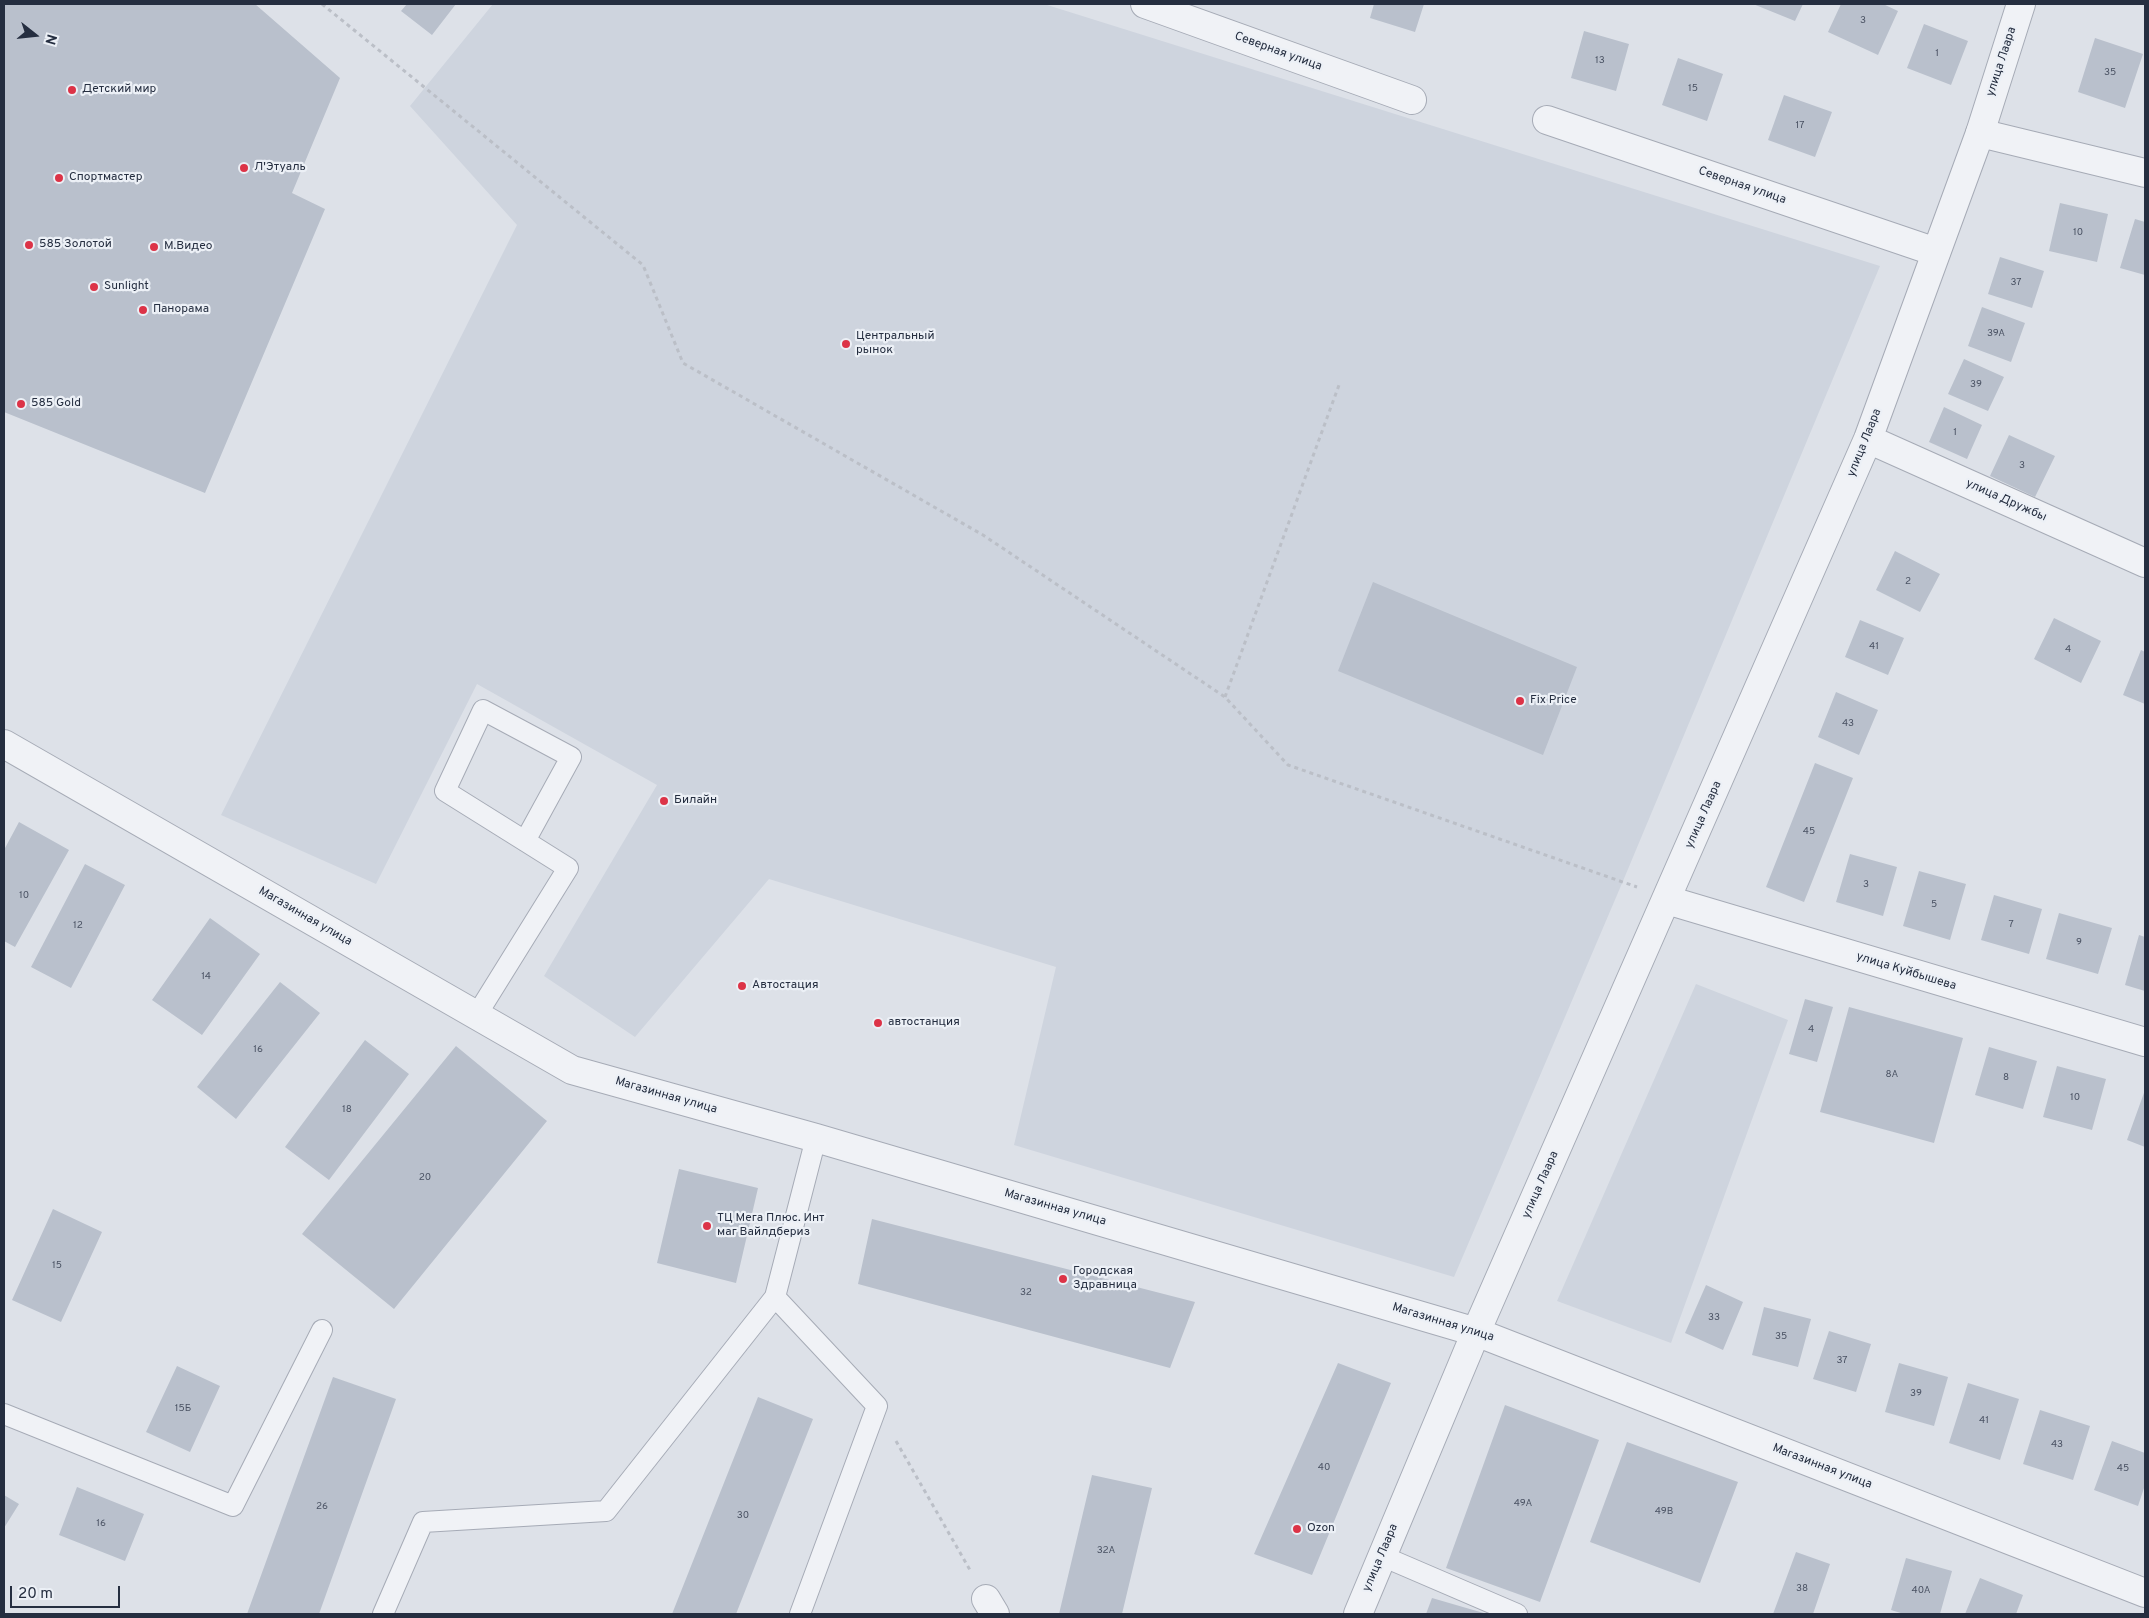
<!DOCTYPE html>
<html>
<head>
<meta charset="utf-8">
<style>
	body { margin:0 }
	#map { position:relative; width:2149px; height:1618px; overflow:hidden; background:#dde1e8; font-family:Overpass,sans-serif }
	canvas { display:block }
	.frame { position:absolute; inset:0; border:5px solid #252e40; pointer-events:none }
	.north { position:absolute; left:10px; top:10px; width:50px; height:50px; -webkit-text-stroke:4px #ecf0f6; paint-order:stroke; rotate:106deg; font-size:14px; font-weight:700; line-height:20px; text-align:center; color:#252e40 }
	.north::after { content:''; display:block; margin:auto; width:18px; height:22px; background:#252e40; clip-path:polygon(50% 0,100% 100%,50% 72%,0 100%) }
	.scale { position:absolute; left:10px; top:1586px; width:110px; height:22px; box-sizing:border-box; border:2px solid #252e40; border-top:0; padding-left:6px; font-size:15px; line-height:18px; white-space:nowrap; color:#252e40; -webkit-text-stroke:4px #ecf0f6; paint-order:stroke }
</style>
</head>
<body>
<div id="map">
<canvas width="2149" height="1618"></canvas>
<div class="frame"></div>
<div class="north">N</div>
<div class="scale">20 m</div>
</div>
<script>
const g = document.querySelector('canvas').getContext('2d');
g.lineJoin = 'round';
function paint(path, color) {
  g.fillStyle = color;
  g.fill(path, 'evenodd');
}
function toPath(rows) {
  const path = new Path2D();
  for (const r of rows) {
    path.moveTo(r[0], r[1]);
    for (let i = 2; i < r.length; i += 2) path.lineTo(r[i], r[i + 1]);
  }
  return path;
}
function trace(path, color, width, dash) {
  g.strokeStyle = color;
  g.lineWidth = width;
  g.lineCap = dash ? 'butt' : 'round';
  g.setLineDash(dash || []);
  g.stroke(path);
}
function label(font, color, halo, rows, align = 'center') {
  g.font = font + ' Overpass,sans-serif';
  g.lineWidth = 4.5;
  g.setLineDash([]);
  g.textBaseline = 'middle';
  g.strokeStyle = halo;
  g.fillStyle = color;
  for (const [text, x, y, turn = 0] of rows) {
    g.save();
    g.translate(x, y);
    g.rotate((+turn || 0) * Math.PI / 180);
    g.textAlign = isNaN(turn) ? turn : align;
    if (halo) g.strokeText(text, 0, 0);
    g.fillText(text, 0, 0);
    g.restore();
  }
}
paint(toPath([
	[493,4,1044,4,1880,266,1623,881,1454,1277,1014,1145,1056,967,769,879,635,1037,544,976,657,785,477,684,376,884,221,815,517,225,410,106],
	[1696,984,1788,1020,1671,1343,1557,1301]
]), '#ced4de');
paint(toPath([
	[4,4,255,4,340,78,292,193,325,209,205,493,4,412],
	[407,4,456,4,432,35,401,11],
	[1374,4,1424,4,1415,32,1370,18],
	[1753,4,1803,4,1795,21],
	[1841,4,1883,4,1898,11,1878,55,1828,32],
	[1924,24,1968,41,1951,85,1907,68],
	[1584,31,1629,44,1616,91,1571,78],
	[2095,38,2143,54,2125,108,2078,92],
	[1678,58,1723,74,1707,121,1662,105],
	[1784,95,1832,112,1815,157,1768,140],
	[2060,203,2108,214,2097,262,2049,251],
	[2135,219,2145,222,2145,275,2120,268],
	[2000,257,2044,271,2032,308,1988,294],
	[1982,307,2025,323,2011,362,1968,346],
	[1964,359,2004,377,1988,411,1948,394],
	[1944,407,1982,425,1967,459,1929,442],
	[2009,435,2055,456,2035,497,1990,476],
	[1895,551,1940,574,1920,612,1876,590],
	[1373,582,1577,667,1543,755,1338,671],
	[2054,618,2101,641,2081,683,2034,659],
	[1860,620,1904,638,1888,675,1845,657],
	[2141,650,2145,652,2145,704,2123,695],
	[1836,692,1878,710,1859,755,1818,737],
	[1815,763,1853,778,1804,902,1766,887],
	[19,822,69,850,15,947,4,941,4,850],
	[1850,854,1897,867,1883,916,1836,902],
	[85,864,125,885,71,988,31,967],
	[1919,871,1966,884,1950,940,1903,926],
	[1994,895,2042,909,2029,954,1981,940],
	[2059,913,2112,928,2098,974,2046,959],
	[210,918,260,954,202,1035,152,1000],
	[2139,935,2145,937,2145,991,2125,985],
	[280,982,320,1013,236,1119,197,1087],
	[1805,999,1833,1007,1817,1062,1789,1054],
	[1849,1007,1963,1038,1934,1143,1820,1112],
	[365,1040,409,1074,329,1180,285,1147],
	[456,1046,547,1121,394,1309,302,1234],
	[1989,1047,2037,1061,2023,1109,1975,1095],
	[2057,1066,2106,1079,2092,1130,2043,1117],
	[2145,1090,2145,1147,2127,1140],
	[679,1169,758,1188,736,1283,657,1263],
	[53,1209,102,1232,61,1322,12,1300],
	[872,1219,1195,1302,1170,1368,858,1284],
	[1706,1285,1743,1302,1723,1350,1685,1333],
	[1764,1307,1811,1319,1798,1367,1752,1355],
	[1829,1331,1871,1344,1856,1392,1813,1379],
	[1338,1363,1391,1383,1312,1575,1254,1554],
	[1899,1363,1948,1377,1934,1426,1885,1412],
	[177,1366,220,1386,190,1452,146,1432],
	[333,1377,396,1399,319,1614,247,1614],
	[1968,1383,2019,1399,2000,1460,1949,1443],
	[758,1397,813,1419,736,1614,672,1614],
	[1505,1405,1599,1440,1540,1602,1446,1568],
	[2040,1410,2090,1426,2073,1480,2023,1464],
	[2112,1441,2145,1453,2145,1485,2138,1506,2094,1490],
	[1627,1442,1738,1482,1700,1583,1590,1542],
	[1092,1475,1152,1488,1122,1614,1059,1614],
	[77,1487,144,1514,125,1561,59,1535],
	[4,1495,19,1504,4,1528],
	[1796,1552,1830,1564,1813,1614,1773,1614],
	[1906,1558,1952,1571,1940,1614,1904,1614,1891,1610],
	[1980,1578,2023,1595,2016,1614,1965,1614],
	[1432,1598,1487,1614,1426,1614]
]), '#b9c0cc');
const service = toPath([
	[476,1016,568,868,525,841,445,791,483,710,571,757,525,841],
	[775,1297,877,1406,800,1614],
	[4,1414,233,1506,322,1330],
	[1382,1556,1517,1614],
	[383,1614,423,1522,606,1511,775,1297,816,1138]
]);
const pedestrian = toPath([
	[1547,120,1936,252]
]);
const minor = toPath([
	[1145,4,1412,100],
	[1868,439,2145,563],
	[4,744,572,1070,816,1138,1476,1332,2145,1593],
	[1667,900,2145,1042],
	[1476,1332,1868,439,1980,133,2021,4],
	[986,1599,995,1614]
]);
const tertiary = toPath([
	[1980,133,2145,173],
	[1358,1614,1476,1332]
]);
trace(service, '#a6abb6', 22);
trace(pedestrian, '#a6abb6', 30);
trace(minor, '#a6abb6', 30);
trace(tertiary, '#a6abb6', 30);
trace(toPath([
	[322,4,643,265,683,363,983,535,1225,697,1288,765,1637,887],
	[1225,697,1339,385],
	[896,1441,970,1570]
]), '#bbbfc7', 3, [4, 4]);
trace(service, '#f0f2f6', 20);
trace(pedestrian, '#f0f2f6', 28);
trace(minor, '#f0f2f6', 28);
trace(tertiary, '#f0f2f6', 28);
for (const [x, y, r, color] of [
	[72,90,5,"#dc3347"],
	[244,168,5,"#dc3347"],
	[59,178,5,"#dc3347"],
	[29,245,5,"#dc3347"],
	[154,247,5,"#dc3347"],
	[94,287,5,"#dc3347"],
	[143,310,5,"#dc3347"],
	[846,344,5,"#dc3347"],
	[21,404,5,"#dc3347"],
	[1520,701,5,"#dc3347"],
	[664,801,5,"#dc3347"],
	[742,986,5,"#dc3347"],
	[878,1023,5,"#dc3347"],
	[707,1226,5,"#dc3347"],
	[1063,1279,5,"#dc3347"],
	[1297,1529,5,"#dc3347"]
]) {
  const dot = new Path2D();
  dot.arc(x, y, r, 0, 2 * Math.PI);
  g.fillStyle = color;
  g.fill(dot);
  trace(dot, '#ecf0f6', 2);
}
label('10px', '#4a5263', null, [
	["3",1863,21],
	["1",1937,54],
	["13",1600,61],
	["35",2110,73],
	["15",1693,89],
	["17",1800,126],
	["10",2078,233],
	["37",2016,283],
	["39А",1996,334],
	["39",1976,385],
	["1",1955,433],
	["3",2022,466],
	["2",1908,582],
	["41",1874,647],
	["4",2068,650],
	["43",1848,724],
	["45",1809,832],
	["3",1866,885],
	["10",24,896],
	["5",1934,905],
	["7",2011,925],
	["12",78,926],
	["9",2079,943],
	["14",206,977],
	["4",1811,1030],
	["16",258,1050],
	["8А",1892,1075],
	["8",2006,1078],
	["10",2075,1098],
	["18",347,1110],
	["20",425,1178],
	["15",57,1266],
	["32",1026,1293],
	["33",1714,1318],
	["35",1781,1337],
	["37",1842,1361],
	["39",1916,1394],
	["15Б",183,1409],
	["41",1984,1421],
	["43",2057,1445],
	["40",1324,1468],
	["45",2123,1469],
	["49А",1523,1504],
	["26",322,1507],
	["49В",1664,1512],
	["30",743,1516],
	["16",101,1524],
	["32А",1106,1551],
	["38",1802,1589],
	["40А",1921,1591]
]);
label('12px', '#252e40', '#ecf0f6', [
	["Северная улица",1278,52,20],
	["улица Лаара",2002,62,-72],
	["Северная улица",1742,186,19],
	["улица Лаара",1865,443,-68],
	["улица Дружбы",2006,501,24],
	["улица Лаара",1704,815,-66],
	["Магазинная улица",305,917,30],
	["улица Куйбышева",1906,972,17],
	["Магазинная улица",666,1096,16],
	["улица Лаара",1541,1185,-66],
	["Магазинная улица",1055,1208,16],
	["Магазинная улица",1443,1323,17],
	["Магазинная улица",1822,1467,21],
	["улица Лаара",1381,1558,-67]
]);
label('12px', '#252e40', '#ecf0f6', [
	["Детский мир",82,90],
	["Л'Этуаль",254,168],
	["Спортмастер",69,178],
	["585 Золотой",39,245],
	["М.Видео",164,247],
	["Sunlight",104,287],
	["Панорама",153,310],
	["Центральный",856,337],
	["рынок",856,351],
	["585 Gold",31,404],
	["Fix Price",1530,701],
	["Билайн",674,801],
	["Автостация",752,986],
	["автостанция",888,1023],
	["ТЦ Мега Плюс. Инт",717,1219],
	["маг Вайлдбериз",717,1233],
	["Городская",1073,1272],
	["Здравница",1073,1286],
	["Ozon",1307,1529]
], 'left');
</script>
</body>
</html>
